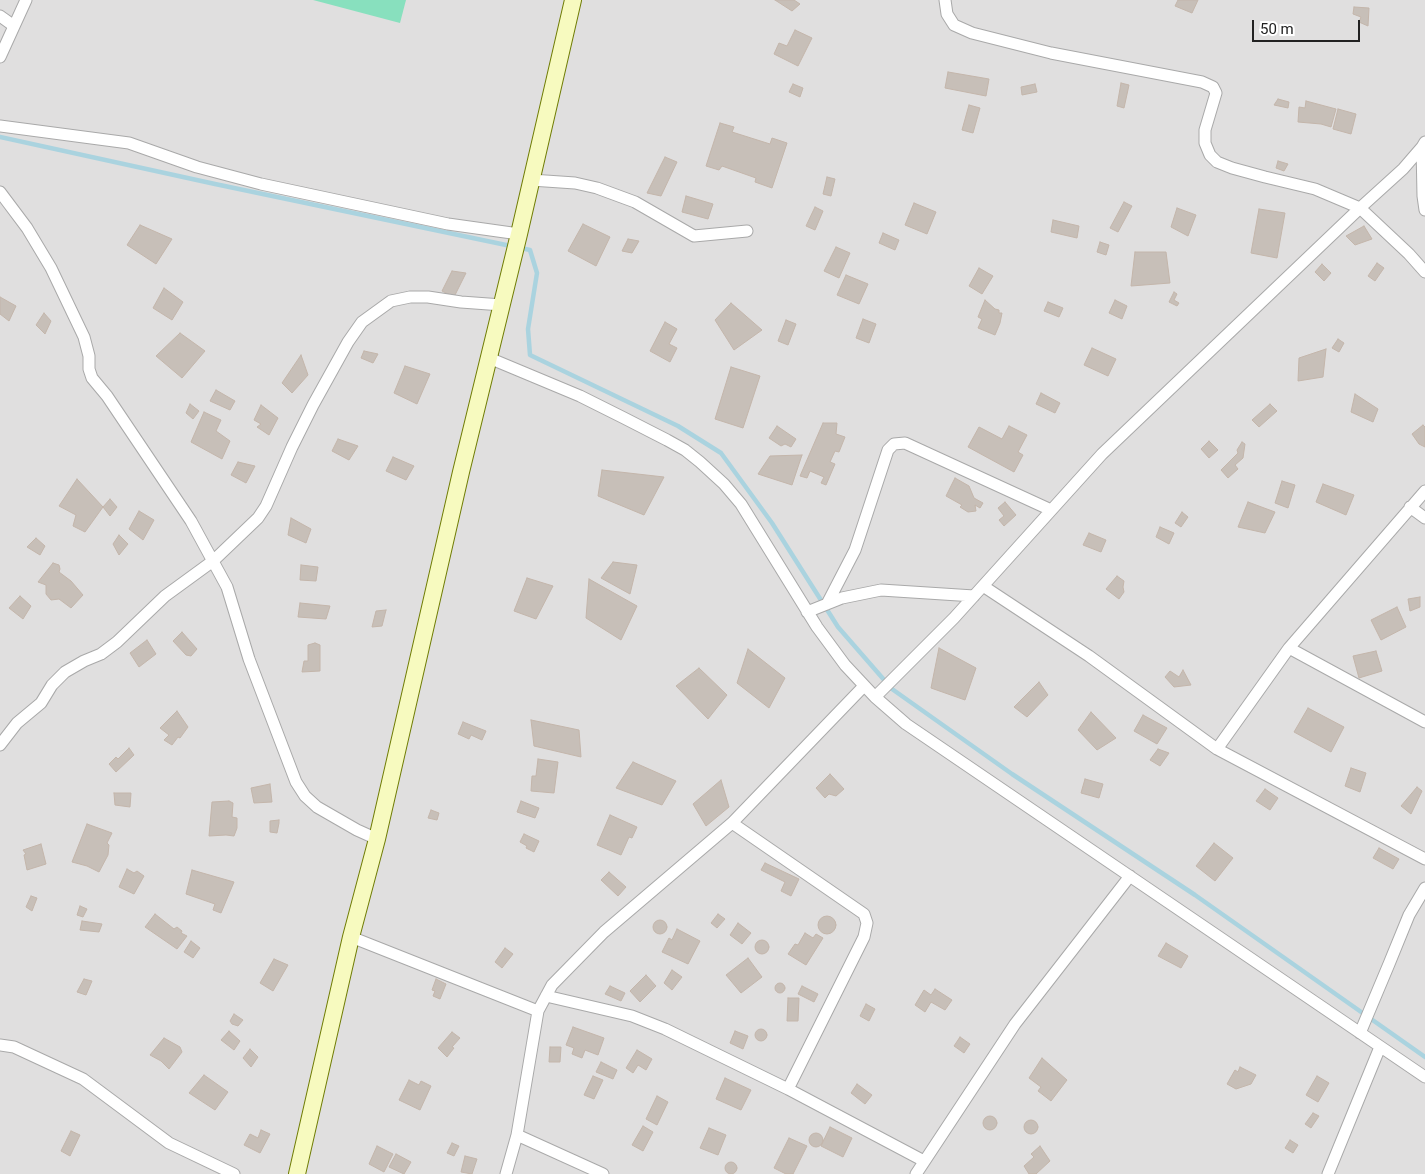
<!DOCTYPE html>
<html>
<head>
<meta charset="utf-8">
<style>
	body { margin:0 }
	#map { position:relative; width:1425px; height:1174px; overflow:hidden; background:#f2efe9; font-family:Roboto,sans-serif }
	canvas { display:block }
	.scale { position:absolute; left:1252px; top:20px; width:108px; height:22px; box-sizing:border-box; border:2px solid #222; border-top:0; padding-left:6px; font-size:15px; line-height:18px; white-space:nowrap; color:#222; -webkit-text-stroke:4px #fff; paint-order:stroke }
</style>
</head>
<body>
<div id="map">
<canvas width="1425" height="1174"></canvas>
<div class="scale">50 m</div>
</div>
<script>
const g = document.querySelector('canvas').getContext('2d');
g.lineJoin = 'round';
function paint(path, color) {
  g.fillStyle = color;
  g.fill(path, 'evenodd');
}
function toPath(rows) {
  const path = new Path2D();
  for (const r of rows) {
    if (r.length === 3) {
      path.moveTo(r[0] + r[2], r[1]);
      path.arc(r[0], r[1], r[2], 0, 2 * Math.PI);
      continue;
    }
    path.moveTo(r[0], r[1]);
    for (let i = 2; i < r.length; i += 2) path.lineTo(r[i], r[i + 1]);
  }
  return path;
}
function trace(path, color, width, dash) {
  g.strokeStyle = color;
  g.lineWidth = width;
  g.lineCap = dash ? 'butt' : 'round';
  g.setLineDash(dash || []);
  g.stroke(path);
}
paint(toPath([
	[0,0,1425,0,1425,1174,0,1174]
]), '#e0dfdf');
paint(toPath([
	[313,0,406,0,400,23]
]), '#88e0be');
trace(toPath([
	[0,137,215,184,530,250,537,273,528,329,530,355,678,426,721,453,772,523,838,627,892,689,1012,774,1195,895,1425,1057]
]), '#aad3df', 4.5);
const building = toPath([
	[775,0,794,0,800,4,792,11,775,0],
	[1178,0,1198,0,1192,13,1175,6,1178,0],
	[1354,7,1369,8,1368,26,1359,22,1361,17,1353,14,1354,7],
	[795,30,812,38,798,66,774,54,779,43,787,46,795,30],
	[948,72,989,79,986,96,945,88,948,72],
	[1121,83,1129,85,1124,108,1117,106,1121,83],
	[793,84,803,88,800,97,789,92,793,84],
	[1035,84,1037,92,1022,95,1021,87,1035,84],
	[1278,99,1289,102,1288,108,1274,105,1278,99],
	[1306,101,1336,109,1331,127,1321,124,1298,122,1299,107,1305,108,1306,101],
	[969,105,980,108,973,133,962,130,969,105],
	[1338,109,1356,114,1351,134,1333,129,1338,109],
	[720,123,734,127,732,132,770,144,772,138,787,143,772,188,755,182,756,178,722,166,719,170,706,166,720,123],
	[665,157,677,162,661,196,647,193,665,157],
	[1278,161,1288,164,1284,171,1276,168,1278,161],
	[827,177,835,179,831,196,823,194,827,177],
	[686,196,713,204,708,219,682,212,686,196],
	[1124,202,1132,206,1118,232,1110,228,1124,202],
	[914,203,936,212,927,234,905,225,914,203],
	[815,207,823,211,815,230,806,226,815,207],
	[1177,208,1196,215,1188,236,1171,227,1177,208],
	[1259,209,1285,213,1277,258,1251,253,1259,209],
	[1053,220,1079,226,1077,238,1051,232,1053,220],
	[583,224,610,237,596,266,568,251,583,224],
	[140,225,172,239,156,264,127,245,140,225],
	[1364,226,1372,239,1355,245,1346,236,1364,226],
	[883,233,899,240,895,250,879,243,883,233],
	[628,239,639,241,632,253,622,251,628,239],
	[1100,242,1109,245,1106,255,1097,252,1100,242],
	[836,247,850,253,839,278,824,271,836,247],
	[1135,252,1166,252,1170,283,1131,286,1135,252],
	[1377,263,1384,268,1375,281,1368,276,1377,263],
	[1322,264,1331,273,1324,281,1315,272,1322,264],
	[979,268,993,276,982,294,969,286,979,268],
	[452,271,466,273,454,297,442,291,452,271],
	[846,275,868,284,859,304,837,295,846,275],
	[164,288,183,302,172,320,153,308,164,288],
	[1174,292,1177,294,1174,300,1179,303,1177,306,1169,302,1174,292],
	[0,297,16,306,9,321,0,314,0,297],
	[985,300,995,309,999,310,999,313,1002,313,1000,323,995,335,978,328,982,319,978,317,985,300],
	[1115,300,1127,306,1122,319,1109,313,1115,300],
	[1048,302,1063,308,1059,317,1044,311,1048,302],
	[731,303,762,330,734,350,715,320,731,303],
	[44,313,51,321,45,334,36,325,44,313],
	[863,319,876,324,869,343,856,338,863,319],
	[786,320,796,324,788,345,778,341,786,320],
	[665,322,677,329,669,344,677,348,670,362,650,351,665,322],
	[180,333,205,351,182,378,156,356,180,333],
	[1338,339,1344,343,1339,352,1332,348,1338,339],
	[1092,348,1116,359,1108,376,1084,365,1092,348],
	[1326,349,1323,377,1298,381,1299,358,1326,349],
	[364,351,378,354,373,363,361,358,364,351],
	[301,355,308,375,292,393,282,383,301,355],
	[405,366,430,374,417,404,394,393,405,366],
	[731,367,760,376,743,428,715,419,731,367],
	[216,390,235,401,230,410,210,401,216,390],
	[1041,393,1060,403,1055,413,1036,404,1041,393],
	[1355,394,1378,409,1373,422,1351,412,1355,394],
	[190,404,199,411,193,419,186,413,190,404],
	[1270,404,1277,411,1259,427,1252,420,1270,404],
	[261,405,278,418,269,435,257,427,261,424,254,420,261,405],
	[204,412,221,420,216,431,230,441,222,459,191,442,204,412],
	[823,423,837,423,836,434,845,437,839,452,835,451,830,462,835,464,826,485,821,483,824,477,810,471,807,478,800,476,823,423],
	[1423,425,1425,427,1425,447,1419,444,1412,434,1423,425],
	[777,426,796,439,791,447,785,444,781,446,769,438,777,426],
	[1009,426,1027,435,1018,452,1023,455,1014,472,968,447,979,427,1002,439,1009,426],
	[338,439,358,446,349,460,332,451,338,439],
	[1209,441,1218,450,1209,458,1201,449,1209,441],
	[1242,442,1245,444,1243,458,1235,465,1238,469,1228,478,1221,470,1238,453,1237,450,1242,442],
	[802,455,792,485,758,474,770,456,802,455],
	[393,457,414,466,406,480,386,471,393,457],
	[238,462,255,466,246,483,231,475,238,462],
	[602,470,664,477,644,515,598,496,602,470],
	[955,478,969,486,974,498,983,503,980,508,975,505,976,511,968,512,960,507,962,505,946,496,955,478],
	[77,479,103,507,85,532,73,526,76,515,59,506,77,479],
	[1282,481,1295,485,1288,508,1275,503,1282,481],
	[1323,484,1354,495,1346,515,1316,502,1323,484],
	[110,499,117,507,110,516,103,507,110,499],
	[1005,502,1016,515,1004,526,999,520,1004,516,998,508,1005,502],
	[1248,502,1275,512,1265,533,1238,527,1248,502],
	[139,511,154,520,143,540,129,529,139,511],
	[1182,512,1188,517,1181,527,1175,523,1182,512],
	[291,518,311,529,306,543,288,535,291,518],
	[1160,527,1174,533,1169,544,1156,537,1160,527],
	[1089,533,1106,540,1101,552,1083,545,1089,533],
	[119,535,128,544,119,555,113,544,119,535],
	[36,538,45,546,40,555,27,547,36,538],
	[613,562,637,565,630,594,601,578,613,562],
	[53,563,59,565,60,569,59,572,71,581,83,595,71,608,59,599,51,600,46,594,46,585,38,582,53,563],
	[301,565,318,567,316,581,300,580,301,565],
	[1117,576,1124,581,1123,587,1124,592,1119,599,1106,589,1117,576],
	[527,578,553,586,536,619,514,611,527,578],
	[589,579,637,606,621,640,586,618,589,579],
	[20,596,31,606,23,619,9,608,20,596],
	[1420,597,1420,607,1410,611,1408,599,1420,597],
	[300,603,330,606,326,619,298,617,300,603],
	[1397,607,1406,627,1381,640,1371,620,1397,607],
	[386,610,382,626,372,627,376,611,386,610],
	[182,632,197,649,191,656,186,655,173,641,182,632],
	[147,640,156,654,139,667,130,653,147,640],
	[315,643,320,645,320,671,302,672,304,661,308,661,308,645,315,643],
	[939,648,976,668,965,700,931,688,939,648],
	[748,649,785,678,769,708,737,683,748,649],
	[1376,651,1382,671,1359,678,1353,656,1376,651],
	[699,668,727,695,708,719,676,686,699,668],
	[1183,670,1191,685,1174,687,1165,677,1170,671,1179,677,1183,670],
	[1039,682,1048,695,1027,717,1014,707,1039,682],
	[1308,708,1344,727,1331,752,1294,732,1308,708],
	[177,711,188,727,180,738,178,737,172,745,164,740,169,735,160,728,177,711],
	[1091,712,1116,738,1097,750,1078,730,1091,712],
	[1143,715,1167,728,1157,744,1134,731,1143,715],
	[531,720,579,730,581,757,534,746,531,720],
	[463,722,486,731,482,740,471,735,469,739,458,734,463,722],
	[129,748,134,755,116,772,109,764,116,757,118,759,129,748],
	[1158,749,1169,753,1160,766,1150,760,1158,749],
	[538,759,558,762,554,793,531,791,532,776,536,776,538,759],
	[633,762,676,781,662,805,616,788,633,762],
	[1351,768,1366,773,1360,792,1345,786,1351,768],
	[830,774,844,789,836,796,829,794,825,798,816,788,830,774],
	[1085,779,1103,784,1099,798,1081,793,1085,779],
	[721,780,729,807,706,826,693,804,721,780],
	[270,784,272,802,254,803,251,788,270,784],
	[1417,787,1422,791,1411,814,1401,806,1417,787],
	[1265,789,1278,798,1270,810,1256,801,1265,789],
	[114,793,131,793,130,807,115,805,114,793],
	[229,801,233,803,232,817,237,818,237,828,234,836,226,835,209,836,212,802,229,801],
	[521,801,539,808,535,818,517,812,521,801],
	[431,810,439,813,437,820,428,818,431,810],
	[610,815,637,827,632,838,629,837,621,855,597,845,610,815],
	[279,820,279,823,277,833,270,832,270,821,279,820],
	[87,824,112,833,107,843,109,845,108,855,99,872,87,866,72,862,87,824],
	[524,834,539,841,534,852,526,848,527,846,520,842,524,834],
	[1214,843,1233,858,1215,881,1196,866,1214,843],
	[41,844,46,864,27,870,24,855,26,854,23,850,41,844],
	[1379,848,1399,859,1393,869,1373,858,1379,848],
	[765,863,799,879,791,896,781,891,785,882,761,870,765,863],
	[127,869,134,873,137,871,144,876,134,894,119,887,127,869],
	[192,870,234,882,221,913,213,910,215,904,186,894,192,870],
	[609,872,626,887,618,896,601,880,609,872],
	[31,896,37,898,32,911,26,907,31,896],
	[80,906,87,909,83,917,77,915,80,906],
	[155,914,174,929,177,927,182,931,181,933,187,936,177,949,145,927,155,914],
	[718,914,725,919,717,928,711,923,718,914],
	[827,925,9],
	[660,927,7],
	[82,921,102,924,99,932,80,930,82,921],
	[738,923,751,933,742,944,730,935,738,923],
	[677,929,700,941,688,964,662,952,669,938,672,940,677,929],
	[805,933,813,938,816,934,823,938,806,965,788,954,795,944,798,945,805,933],
	[762,947,7],
	[191,941,200,948,193,958,184,952,191,941],
	[1166,943,1188,956,1181,968,1158,956,1166,943],
	[505,948,513,954,502,968,495,962,505,948],
	[748,958,762,977,741,993,726,975,748,958],
	[274,959,288,965,273,991,260,983,274,959],
	[672,970,682,977,672,990,664,983,672,970],
	[646,975,656,986,640,1002,630,991,646,975],
	[84,979,92,981,86,995,77,992,84,979],
	[436,979,446,984,440,999,433,996,435,991,432,990,436,979],
	[780,988,5],
	[610,986,625,993,621,1001,605,994,610,986],
	[802,986,818,994,814,1002,798,994,802,986],
	[935,989,952,1000,945,1010,931,1002,925,1012,915,1005,924,990,931,995,935,989],
	[788,998,799,998,798,1021,787,1021,788,998],
	[866,1004,875,1009,869,1021,860,1016,866,1004],
	[234,1014,243,1020,238,1026,232,1024,230,1021,234,1014],
	[573,1027,604,1038,598,1055,585,1050,582,1058,572,1054,574,1048,566,1045,573,1027],
	[761,1035,6],
	[229,1031,240,1041,234,1050,221,1040,229,1031],
	[735,1031,748,1036,743,1049,730,1043,735,1031],
	[452,1032,460,1038,452,1047,454,1048,447,1057,438,1048,452,1032],
	[960,1037,970,1044,964,1053,954,1046,960,1037],
	[164,1038,180,1047,182,1052,169,1069,161,1061,150,1055,164,1038],
	[550,1047,561,1047,560,1062,549,1062,550,1047],
	[250,1049,258,1057,251,1067,243,1058,250,1049],
	[637,1050,652,1059,646,1070,638,1065,633,1073,626,1068,637,1050],
	[1042,1058,1067,1080,1051,1101,1038,1091,1041,1087,1029,1078,1042,1058],
	[601,1062,617,1070,613,1079,596,1072,601,1062],
	[1240,1067,1256,1075,1251,1084,1236,1089,1227,1084,1235,1070,1238,1072,1240,1067],
	[204,1075,228,1092,215,1110,189,1093,204,1075],
	[593,1076,603,1080,594,1099,584,1095,593,1076],
	[1317,1076,1329,1083,1318,1102,1306,1095,1317,1076],
	[725,1078,751,1090,741,1110,716,1099,725,1078],
	[409,1080,419,1085,421,1081,431,1086,420,1110,399,1100,409,1080],
	[857,1084,872,1095,865,1104,851,1093,857,1084],
	[657,1096,668,1102,657,1125,646,1119,657,1096],
	[1313,1113,1319,1116,1311,1128,1305,1124,1313,1113],
	[990,1123,7],
	[1031,1127,7],
	[643,1126,653,1132,643,1151,632,1145,643,1126],
	[830,1127,852,1138,843,1157,821,1146,830,1127],
	[709,1128,726,1135,718,1155,700,1148,709,1128],
	[261,1130,270,1134,260,1153,244,1145,250,1134,258,1138,261,1130],
	[71,1131,80,1135,70,1156,61,1151,71,1131],
	[816,1140,7],
	[789,1138,807,1146,793,1174,786,1174,774,1168,789,1138],
	[1290,1140,1298,1145,1293,1153,1285,1148,1290,1140],
	[452,1143,459,1146,454,1156,447,1153,452,1143],
	[377,1146,393,1154,384,1172,369,1164,377,1146],
	[1040,1146,1050,1161,1036,1174,1029,1174,1024,1166,1034,1157,1031,1154,1040,1146],
	[396,1154,411,1162,404,1174,389,1167,396,1154],
	[465,1156,477,1159,472,1174,461,1172,465,1156],
	[731,1168,6]
]);
paint(building, '#c7bfb8');
trace(building, '#c4b6ab', 1);
const minor = toPath([
	[945,0,947,14,954,25,972,33,1051,53,1202,82,1213,87,1216,93,1205,130,1205,143,1210,155,1217,162,1232,168,1265,177,1315,189,1360,208,1409,254,1425,272],
	[0,16,14,26],
	[0,57,26,0],
	[0,126,129,143,197,167,261,184,448,224,519,234],
	[1422,147,1423,196,1425,210],
	[531,180,575,183,597,188,635,202,694,236,747,231],
	[0,192,27,228,51,268,84,337,89,356,89,369,92,378,107,396,191,521,227,587,249,659,296,782,305,796,317,807,357,830,377,839],
	[489,358,580,396,624,418,667,440,685,450,700,462,724,484,741,504,817,627,845,665,875,697,906,724,1425,1077],
	[1410,507,1425,518],
	[983,586,1089,656,1217,749,1425,859],
	[827,604,855,550,888,450,894,444,905,443,1051,510],
	[807,612,842,598,881,590,974,596],
	[1289,648,1425,722],
	[875,697,954,618,1102,454,1360,208,1403,169,1422,147,1425,142],
	[0,745,17,723,41,703,52,685,65,672,84,661,101,654,117,642,165,596,213,561,258,518,266,506,292,447,313,405,348,342,362,322,391,301,410,297,428,297,461,302,502,305],
	[1217,749,1289,648,1425,491],
	[732,823,864,914,867,923,864,937,788,1089],
	[351,937,538,1011],
	[546,996,632,1016,665,1029,788,1089,924,1161],
	[1360,1033,1389,964,1409,915,1425,888],
	[0,1045,14,1047,83,1079,169,1143,234,1174],
	[517,1135,603,1174],
	[506,1174,517,1135,538,1011,552,985,604,932,732,823,864,686],
	[916,1174,1015,1024,1130,876],
	[1328,1174,1380,1047]
]);
const secondary = toPath([
	[297,1174,351,937,377,839,461,472,519,234,573,0]
]);
trace(minor, '#a9a9a9', 13);
trace(secondary, '#707d05', 18);
trace(minor, '#fff', 11);
trace(secondary, '#f7fabf', 16);
</script>
</body>
</html>
